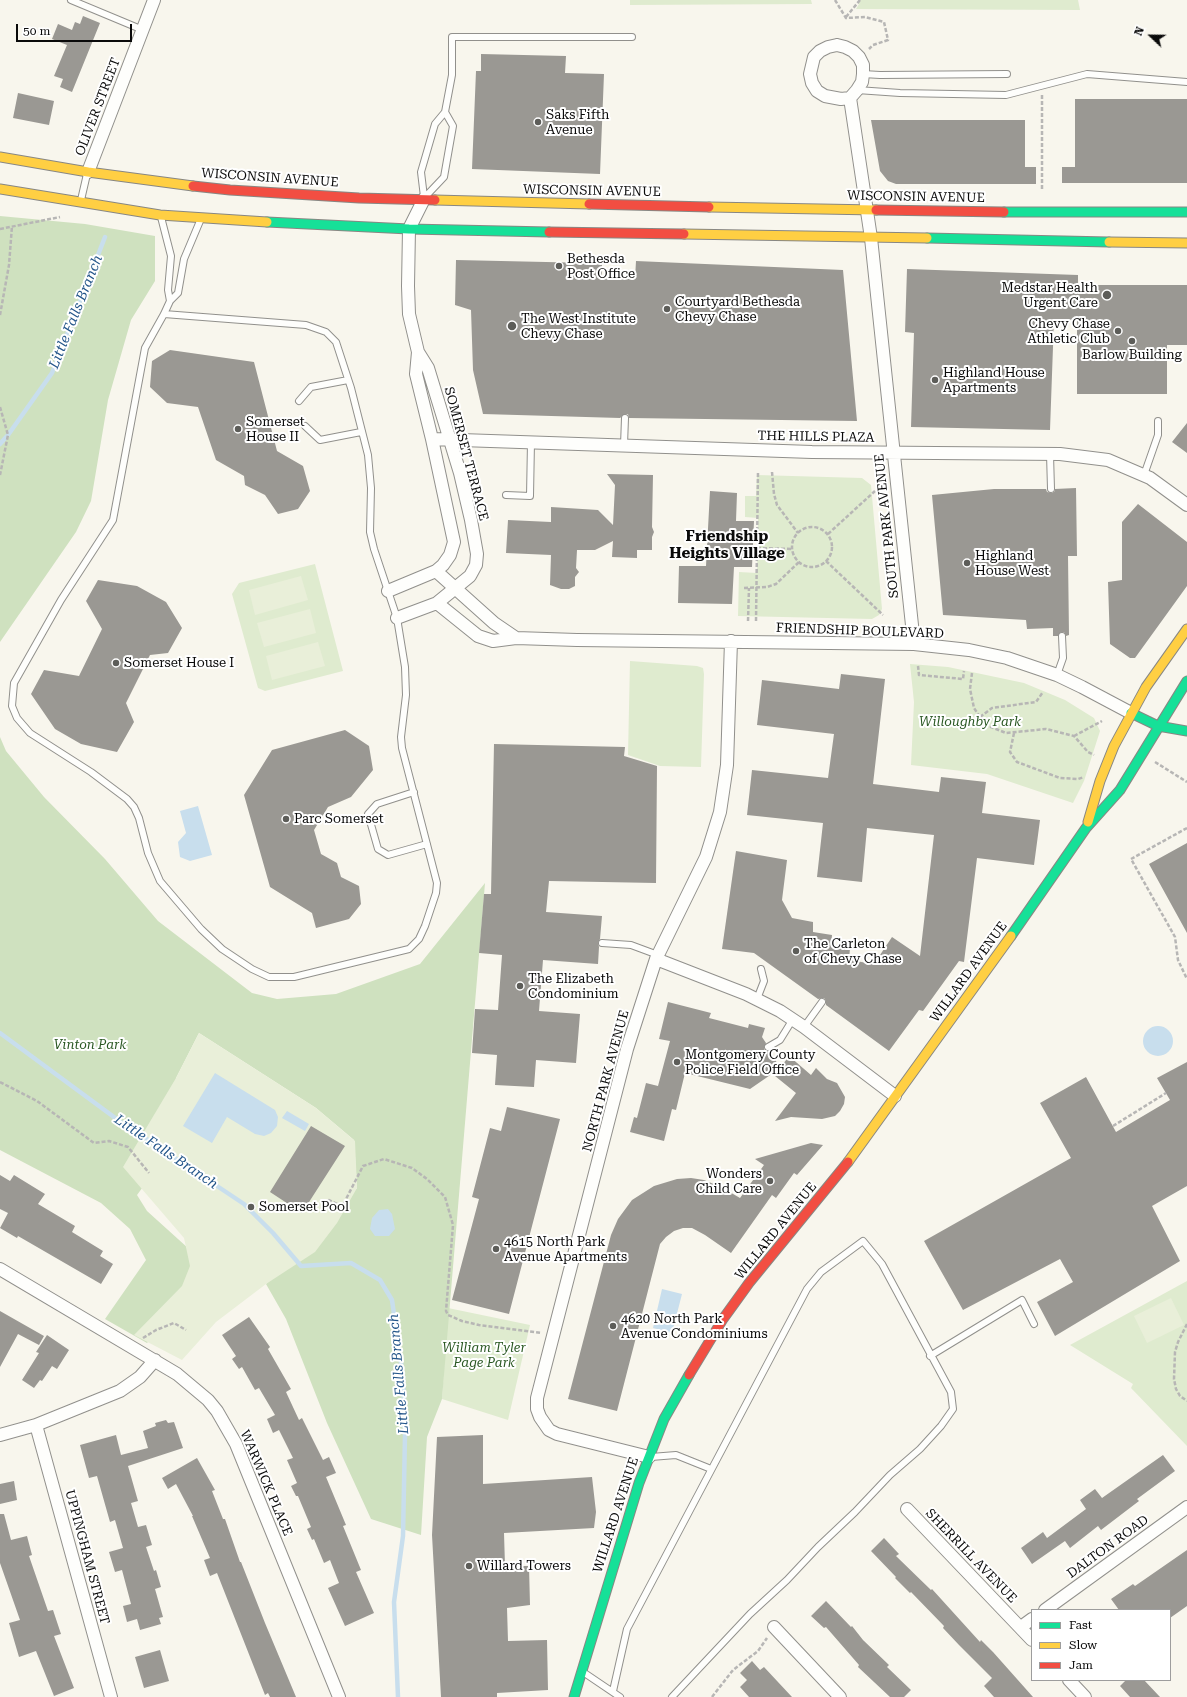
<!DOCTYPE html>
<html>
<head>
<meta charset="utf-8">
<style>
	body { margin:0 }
	#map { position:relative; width:1187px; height:1697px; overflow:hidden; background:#f8f6ed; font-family:"Roboto Serif",serif }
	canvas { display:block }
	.legend { position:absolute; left:1031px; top:1609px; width:140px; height:72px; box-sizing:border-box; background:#fff; border:1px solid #9d9d9d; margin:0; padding:5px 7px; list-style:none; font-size:12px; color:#0a0a0a }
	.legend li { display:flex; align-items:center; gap:8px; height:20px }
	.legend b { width:20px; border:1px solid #9d9d9d }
	.north { position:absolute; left:1131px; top:16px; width:40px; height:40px; -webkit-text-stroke:3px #fff; paint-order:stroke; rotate:292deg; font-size:11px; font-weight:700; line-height:16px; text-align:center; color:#0a0a0a }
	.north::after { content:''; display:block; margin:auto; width:14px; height:18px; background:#0a0a0a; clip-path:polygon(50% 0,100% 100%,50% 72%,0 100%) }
	.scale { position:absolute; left:16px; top:24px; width:116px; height:18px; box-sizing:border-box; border:2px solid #0a0a0a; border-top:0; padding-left:5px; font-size:12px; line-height:14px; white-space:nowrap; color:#0a0a0a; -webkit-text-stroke:3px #fff; paint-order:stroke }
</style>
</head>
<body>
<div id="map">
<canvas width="1187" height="1697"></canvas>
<ul class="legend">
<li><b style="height:5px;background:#16e098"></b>Fast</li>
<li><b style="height:5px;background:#ffcf43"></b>Slow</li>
<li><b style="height:5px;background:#f24e42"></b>Jam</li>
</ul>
<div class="north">N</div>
<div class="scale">50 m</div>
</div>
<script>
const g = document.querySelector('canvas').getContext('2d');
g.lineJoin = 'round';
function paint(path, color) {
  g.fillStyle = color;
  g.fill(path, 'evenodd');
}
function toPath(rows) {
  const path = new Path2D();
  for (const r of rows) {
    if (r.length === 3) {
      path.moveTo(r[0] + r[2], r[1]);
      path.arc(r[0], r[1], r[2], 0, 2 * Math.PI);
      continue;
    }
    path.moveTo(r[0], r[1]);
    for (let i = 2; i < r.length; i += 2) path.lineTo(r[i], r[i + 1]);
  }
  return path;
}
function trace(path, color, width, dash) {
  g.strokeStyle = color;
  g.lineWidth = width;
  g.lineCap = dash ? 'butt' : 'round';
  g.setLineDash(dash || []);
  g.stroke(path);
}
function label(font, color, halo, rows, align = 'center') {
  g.font = font + ' "Roboto Serif",serif';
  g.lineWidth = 4;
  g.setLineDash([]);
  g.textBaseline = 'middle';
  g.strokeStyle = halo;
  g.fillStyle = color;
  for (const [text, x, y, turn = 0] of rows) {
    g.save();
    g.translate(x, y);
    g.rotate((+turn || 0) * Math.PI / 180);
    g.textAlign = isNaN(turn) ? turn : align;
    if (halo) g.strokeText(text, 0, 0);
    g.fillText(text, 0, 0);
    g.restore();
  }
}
paint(toPath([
	[630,0,811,0,812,4,630,5],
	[858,0,1078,0,1080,10,856,9,859,4],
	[757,475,862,478,871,485,882,609,879,615,872,619,738,616,739,572,757,573,758,518,745,517,745,496,756,496],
	[315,564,343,671,265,691,258,688,232,594,239,583],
	[630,661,697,666,703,668,704,674,701,767,660,766,628,755],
	[910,664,948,667,1024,683,1065,700,1094,718,1100,731,1084,781,1073,803,987,774,911,765,914,702],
	[1187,1281,1187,1446,1131,1388,1133,1384,1070,1345],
	[448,1308,530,1325,508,1420,442,1399]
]), '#dfebcf');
paint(toPath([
	[0,216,85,224,155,236,155,281,131,320,108,400,91,501,76,532,0,642],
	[0,737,6,751,44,797,105,859,158,921,252,993,277,999,336,994,420,964,485,883,442,1399,427,1437,421,1535,371,1519,327,1423,286,1319,266,1284,357,1188,354,1140,316,1108,199,1033,176,1078,176,1142,137,1195,147,1211,209,1267,176,1311,147,1343,105,1319,146,1260,130,1229,101,1203,0,1150]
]), '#cfe1bf');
paint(toPath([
	[301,576,308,600,255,615,249,590],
	[310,609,316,633,264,647,257,623],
	[318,642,325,666,272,680,266,656],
	[199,1033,316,1108,355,1141,357,1188,337,1223,315,1252,266,1284,216,1322,182,1360,134,1335,182,1286,190,1266,184,1238,123,1167,176,1078],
	[1171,1298,1184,1325,1147,1343,1134,1316]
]), '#e9efd9');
paint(toPath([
	[198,806,212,855,190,861,180,857,178,842,186,833,180,811],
	[1158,1041,15],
	[215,1073,275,1110,278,1117,277,1126,271,1133,264,1136,255,1134,227,1117,212,1143,183,1126],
	[287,1111,309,1124,305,1131,282,1118],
	[388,1209,392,1214,395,1229,389,1236,375,1236,370,1229,372,1218,379,1210],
	[662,1289,682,1294,672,1333,653,1328]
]), '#c8deed');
trace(toPath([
	[0,444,8,435,52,373,105,237],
	[0,1033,118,1120,244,1204,273,1233,301,1266,351,1263,380,1280,392,1300,403,1377,405,1435,403,1536,394,1602,398,1697]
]), '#c8deed', 4.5);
paint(toPath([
	[83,16,100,23,72,92,60,87,63,79,54,76,67,45,52,39,58,24,72,30,75,22,80,24],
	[481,54,566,56,565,73,604,74,600,174,472,169,476,71,481,71],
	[18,93,54,101,49,125,13,118],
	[1075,99,1187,99,1187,183,1062,183,1062,167,1075,167],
	[871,120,1025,120,1025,167,1036,167,1036,184,896,184,888,181,880,171],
	[456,260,591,263,602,262,602,278,635,279,636,261,843,270,857,421,629,418,628,414,625,414,620,418,483,414,473,370,471,310,455,305],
	[907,269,1078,275,1078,285,1187,285,1187,345,1167,345,1167,394,1077,394,1077,320,1054,319,1050,430,911,427,914,333,905,332],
	[170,350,254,362,277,451,303,466,310,491,298,509,278,514,265,495,245,485,244,476,216,460,198,407,167,403,150,387,152,361],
	[1187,423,1187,453,1172,442],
	[607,474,653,475,652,527,654,532,652,537,652,550,637,550,637,558,612,557,613,541,595,550,577,550,576,568,579,572,575,577,575,586,569,589,561,589,550,585,551,555,506,553,508,520,551,522,551,507,598,510,613,525,615,485],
	[1076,488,1077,556,1068,556,1069,635,1066,636,1064,632,1061,632,1058,636,1053,636,1053,628,1027,629,1026,620,943,615,932,495,994,489,1046,489,1047,492,1052,493,1055,491,1055,489],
	[710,491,737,493,736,521,754,521,752,567,734,567,732,604,678,603,679,566,706,566],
	[1138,504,1187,542,1187,586,1135,658,1130,658,1110,644,1108,582,1122,580,1122,522],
	[98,580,137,586,166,602,182,628,168,653,150,655,126,703,134,722,117,752,81,744,55,729,31,694,44,670,79,676,102,629,86,601],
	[841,674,885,679,873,784,939,792,941,777,986,782,982,813,1040,820,1034,865,977,858,964,962,959,961,923,1011,919,1010,889,1051,826,1005,826,1001,824,998,818,999,754,953,722,949,736,851,787,860,782,900,792,918,813,922,813,932,832,935,831,946,850,948,849,960,874,964,892,937,920,956,934,835,867,828,862,882,817,877,823,823,747,815,752,770,828,778,834,734,757,725,762,680,839,689],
	[345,730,369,746,373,770,351,797,328,807,314,830,321,854,337,863,341,877,359,886,361,904,349,919,316,928,312,913,270,887,244,795,272,750],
	[494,744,625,747,624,756,657,766,656,883,549,881,546,912,602,916,600,939,598,943,599,947,598,964,543,960,539,1011,580,1014,576,1063,536,1060,534,1087,495,1085,497,1055,472,1053,475,1009,498,1010,502,955,479,953,484,894,491,894],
	[1187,843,1187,933,1149,864],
	[668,1002,711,1013,709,1018,748,1028,749,1024,765,1028,762,1037,766,1043,764,1049,766,1051,770,1051,780,1068,789,1056,811,1075,816,1068,827,1079,837,1083,845,1097,844,1104,840,1111,835,1116,822,1119,791,1117,775,1121,796,1093,775,1076,779,1069,750,1089,685,1073,676,1110,672,1109,664,1141,630,1132,634,1117,637,1118,646,1083,658,1086,670,1041,659,1039],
	[1187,1062,1187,1186,1152,1206,1180,1261,1055,1336,1037,1302,1073,1282,1060,1259,963,1310,924,1241,1071,1158,1040,1103,1086,1077,1116,1132,1170,1100,1157,1078],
	[507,1107,560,1119,509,1314,452,1300,479,1199,472,1197,490,1128,501,1131],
	[311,1126,345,1146,302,1213,270,1192],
	[811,1143,823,1145,797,1175,794,1173,776,1198,772,1195,731,1253,705,1235,692,1228,683,1228,674,1231,666,1237,660,1244,617,1411,568,1399,611,1235,618,1219,632,1200,654,1186,677,1179,691,1178,704,1180,721,1187,740,1198,764,1165,755,1159],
	[0,1175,10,1181,14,1175,45,1194,38,1204,75,1226,72,1232,103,1251,100,1256,113,1264,101,1284,18,1236,17,1238,0,1228,8,1213,0,1209],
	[0,1311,44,1336,39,1345,18,1334,0,1367],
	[249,1317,270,1347,268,1349,291,1389,286,1392,299,1420,302,1418,323,1460,329,1457,336,1473,326,1477,346,1525,343,1526,361,1570,356,1572,374,1613,345,1626,328,1588,339,1583,330,1560,324,1563,314,1539,312,1540,307,1529,311,1527,298,1496,296,1496,291,1486,297,1483,287,1460,293,1458,279,1430,273,1433,267,1419,275,1415,259,1388,255,1390,242,1367,239,1369,232,1359,236,1356,222,1335],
	[47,1335,69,1350,57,1369,52,1366,42,1381,40,1380,34,1388,22,1380,39,1353,36,1352],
	[166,1420,168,1423,174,1422,183,1448,128,1466,138,1501,131,1503,138,1527,146,1525,152,1545,146,1547,154,1571,156,1570,161,1587,155,1589,163,1617,159,1618,161,1624,140,1630,137,1619,127,1622,123,1606,131,1604,122,1570,115,1572,109,1552,123,1548,115,1520,110,1522,97,1476,89,1478,80,1445,116,1435,121,1455,148,1448,143,1431,156,1426,155,1423],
	[483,1435,483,1484,592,1477,596,1512,594,1528,504,1533,505,1566,529,1566,530,1605,507,1608,508,1641,547,1640,548,1690,497,1693,497,1697,441,1697,432,1535,437,1437],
	[1163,1455,1175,1471,1137,1499,1139,1501,1101,1530,1098,1526,1070,1548,1065,1541,1032,1564,1021,1548,1043,1532,1047,1538,1086,1509,1080,1500,1095,1489,1102,1498],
	[197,1458,215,1490,212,1491,223,1519,225,1519,240,1562,241,1562,265,1623,296,1697,270,1697,268,1693,265,1695,217,1573,210,1576,204,1560,210,1558,192,1516,193,1516,176,1484,168,1489,162,1478],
	[14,1481,17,1500,0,1504,0,1484],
	[0,1514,4,1514,11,1540,27,1536,32,1555,29,1556,48,1611,53,1610,61,1634,54,1636,74,1688,54,1696,36,1651,19,1657,9,1623,20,1620,0,1563],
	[884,1538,899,1554,896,1556,931,1590,932,1589,980,1642,981,1640,993,1652,1033,1697,994,1697,984,1686,992,1678,959,1645,943,1628,944,1626,911,1592,910,1593,895,1578,896,1577,871,1551],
	[1187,1550,1187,1606,1170,1618,1170,1610,1119,1610,1111,1599,1133,1584,1135,1586],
	[826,1601,851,1627,852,1626,863,1640,889,1665,887,1667,911,1690,904,1697,890,1697,858,1667,859,1665,826,1627,824,1628,811,1616],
	[160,1650,169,1681,144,1688,135,1657],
	[752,1661,760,1670,764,1667,792,1697,749,1697,740,1687,747,1680,740,1673],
	[1126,1680,1144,1680,1160,1697,1130,1697,1120,1686]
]), '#9a9893');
const lane = toPath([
	[71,0,143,30],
	[863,74,880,75,1007,74],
	[857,90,900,93,1006,95,1087,74,1187,82],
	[426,196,444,177,453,126,445,112],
	[424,197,421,172,435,124,445,112,452,75,452,37,632,37],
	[81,200,87,174],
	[161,217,171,256,168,290,170,301],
	[164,314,306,325,326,332,336,342,351,388,368,455,371,488,370,532,374,549,397,618,405,667,406,695,401,737,402,748,437,883,436,893,425,926,419,939,409,949,294,977,269,977,252,969,222,949,201,929,160,881,148,853,139,818,134,807,127,799,91,772,30,733,17,718,12,706,14,683,61,600,113,520,145,348,164,314,170,301,178,293,184,259,200,221],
	[299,401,311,387,348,380],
	[305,426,320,440,361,432],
	[624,445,625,418],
	[1050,454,1051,489],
	[1144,475,1158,435,1158,421],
	[506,495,530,496,531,442],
	[1057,675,1063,658,1062,636],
	[414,792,377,804,368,814,378,849,388,855,427,844],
	[602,943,631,945,658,955],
	[757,999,764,981,761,969],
	[804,1027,822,1002],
	[768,1047,780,1040,793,1019],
	[930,1356,1022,1300,1034,1324],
	[651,1457,676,1455,711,1469],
	[583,1672,620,1697],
	[613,1691,627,1629,807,1289,821,1272,863,1241,882,1264,951,1392,953,1409,941,1426,920,1449,890,1475,855,1512,818,1547,787,1580,750,1614,672,1697]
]);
const street = toPath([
	[837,45,845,47,853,51,859,57,863,65,863,74,862,82,857,90,850,98,841,99,825,96,817,91,812,83,810,74,814,57,820,51,828,47,837,45],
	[850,98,871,238,914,644],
	[88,172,154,0],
	[432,439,812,452,1060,454,1108,460,1150,478,1187,505],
	[436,571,494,623,516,638],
	[388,591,436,571,443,565,450,555,454,542,432,439,416,374,418,352,409,314,408,286,409,229,424,199],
	[437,603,478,636,493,641,516,638,577,640,914,644,969,650,1007,658,1057,675,1082,687,1131,713],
	[397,618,437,603,470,576,476,565,477,554,471,520,460,473,428,368,418,352],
	[656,959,746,994,780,1011,804,1027,895,1096],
	[0,1269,177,1374,208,1400,217,1411,236,1444,339,1697],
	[36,1425,111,1697],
	[0,1435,36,1425,120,1391,140,1377,155,1360],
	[649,1457,557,1434,549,1430,540,1417,537,1409,537,1398,627,1049,656,959,706,857,720,812,727,765,731,641],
	[907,1509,1032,1640],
	[1045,1610,1187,1507],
	[774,1627,840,1697],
	[1021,1627,1032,1619],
	[1069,1680,1085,1697]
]);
const fast = toPath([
	[1004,212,1187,212],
	[267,222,409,229,549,232],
	[927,238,1109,242],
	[1131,713,1158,726,1187,731],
	[1011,936,1086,828,1120,790,1187,681],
	[574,1697,639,1483,664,1419,689,1375]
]);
const slow = toPath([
	[0,157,88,172,193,186],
	[0,189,160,215,267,222],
	[435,200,589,204],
	[709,207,876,210],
	[684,234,927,238],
	[1109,242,1187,243],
	[1088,822,1100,781,1114,746,1146,687,1187,629],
	[848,1162,1011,936]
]);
const jam = toPath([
	[193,186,230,190,359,198,435,200],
	[589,204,709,207],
	[876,210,1004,212],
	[549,232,684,234],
	[689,1375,723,1319,749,1283,848,1162]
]);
trace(lane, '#91908c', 8);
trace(street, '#91908c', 14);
trace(fast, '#888783', 11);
trace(slow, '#888783', 11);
trace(jam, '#888783', 11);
trace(toPath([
	[835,0,846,18,865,17,884,22,888,40,873,45,869,49],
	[846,17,860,0],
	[1042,95,1042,191],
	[0,229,60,217],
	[0,315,9,265,12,226],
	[0,407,8,435,0,475],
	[772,472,774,494,777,505,798,533],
	[812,547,20],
	[828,534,875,491],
	[757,548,793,549],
	[826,561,883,615],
	[744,588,767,587,776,584,799,562],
	[748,621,749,588],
	[756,621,758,472],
	[918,666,919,675,963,679,964,671],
	[972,673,970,689,974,708,980,717,991,727,1006,733,1046,729,1074,736,1088,752,1094,755],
	[980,717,992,708,1036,702,1043,692],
	[1014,733,1010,752,1017,762,1060,778,1078,779,1084,777],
	[1074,736,1102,721],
	[1155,762,1187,782],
	[1187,828,1131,859,1175,937,1178,960,1187,979],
	[0,1082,37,1101,94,1143,109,1141,128,1147,149,1173],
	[1113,1126,1166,1093],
	[322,1211,329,1200,341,1206,344,1203,363,1166,384,1159,412,1168,427,1179,445,1197,453,1225,446,1311,448,1315,462,1321,479,1325,542,1333],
	[1187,1324,1178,1342,1175,1352,1174,1379,1176,1389,1180,1396,1187,1401],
	[143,1338,156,1330,174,1323,186,1330],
	[712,1697,733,1670,758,1651,767,1638]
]), '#b7b6b5', 2.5, [4, 2]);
trace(lane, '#fefefc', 6);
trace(street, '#fefefc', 12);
trace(fast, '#16e098', 9);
trace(slow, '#ffcf43', 9);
trace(jam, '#f24e42', 9);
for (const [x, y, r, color] of [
	[538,122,4,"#5d5d59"],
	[559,266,4,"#5d5d59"],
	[1107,295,5,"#5d5d59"],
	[667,309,4,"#5d5d59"],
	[512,326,5,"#5d5d59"],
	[1118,331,4,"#5d5d59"],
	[1132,341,4,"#5d5d59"],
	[935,380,4,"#5d5d59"],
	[238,429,4,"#5d5d59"],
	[967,563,4,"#5d5d59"],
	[116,663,4,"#5d5d59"],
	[286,819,4,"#5d5d59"],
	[796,951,4,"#5d5d59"],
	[520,986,4,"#5d5d59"],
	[677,1062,4,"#5d5d59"],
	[770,1181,4,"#5d5d59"],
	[251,1207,4,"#5d5d59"],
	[496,1249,4,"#5d5d59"],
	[613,1326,4,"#5d5d59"],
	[469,1566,4,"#5d5d59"]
]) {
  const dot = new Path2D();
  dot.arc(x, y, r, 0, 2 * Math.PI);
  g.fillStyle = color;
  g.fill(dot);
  trace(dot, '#fff', 1.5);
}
label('13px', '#0a0a0a', '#fff', [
	["OLIVER STREET",98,107,-69],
	["WISCONSIN AVENUE",270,178,4],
	["WISCONSIN AVENUE",592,191,1],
	["WISCONSIN AVENUE",916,197,1],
	["THE HILLS PLAZA",816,437,1],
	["SOMERSET TERRACE",466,454,75],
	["SOUTH PARK AVENUE",887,526,-96],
	["FRIENDSHIP BOULEVARD",860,631,2],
	["WILLARD AVENUE",969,972,-54],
	["NORTH PARK AVENUE",606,1081,-75],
	["WILLARD AVENUE",776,1231,-51],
	["WARWICK PLACE",266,1483,67],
	["WILLARD AVENUE",616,1515,-72],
	["DALTON ROAD",1108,1547,-36],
	["SHERRILL AVENUE",971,1556,46],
	["UPPINGHAM STREET",87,1557,75]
]);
label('13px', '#0a0a0a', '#fff', [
	["Saks Fifth",546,115],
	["Avenue",546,130],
	["Bethesda",567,259],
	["Post Office",567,274],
	["Medstar Health",1098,288,"right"],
	["Urgent Care",1098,303,"right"],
	["Courtyard Bethesda",675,302],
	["Chevy Chase",675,317],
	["The West Institute",521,319],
	["Chevy Chase",521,334],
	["Chevy Chase",1110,324,"right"],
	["Athletic Club",1110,339,"right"],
	["Barlow Building",1132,355,"center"],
	["Highland House",943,373],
	["Apartments",943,388],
	["Somerset",246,422],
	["House II",246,437],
	["Highland",975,556],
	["House West",975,571],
	["Somerset House I",124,663],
	["Parc Somerset",294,819],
	["The Carleton",804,944],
	["of Chevy Chase",804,959],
	["The Elizabeth",528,979],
	["Condominium",528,994],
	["Montgomery County",685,1055],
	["Police Field Office",685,1070],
	["Wonders",762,1174,"right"],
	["Child Care",762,1189,"right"],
	["Somerset Pool",259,1207],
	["4615 North Park",504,1242],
	["Avenue Apartments",504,1257],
	["4620 North Park",621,1319],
	["Avenue Condominiums",621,1334],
	["Willard Towers",477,1566]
], 'left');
label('italic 13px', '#2a5823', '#fff', [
	["Willoughby Park",970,722],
	["Vinton Park",90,1045],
	["William Tyler",484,1348],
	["Page Park",484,1363]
]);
label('italic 14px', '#24568a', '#fff', [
	["Little Falls Branch",76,312,-68],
	["Little Falls Branch",166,1152,34],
	["Little Falls Branch",399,1374,-95]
]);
label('bold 15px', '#0a0a0a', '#fff', [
	["Friendship",727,537],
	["Heights Village",727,554]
]);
</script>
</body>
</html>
